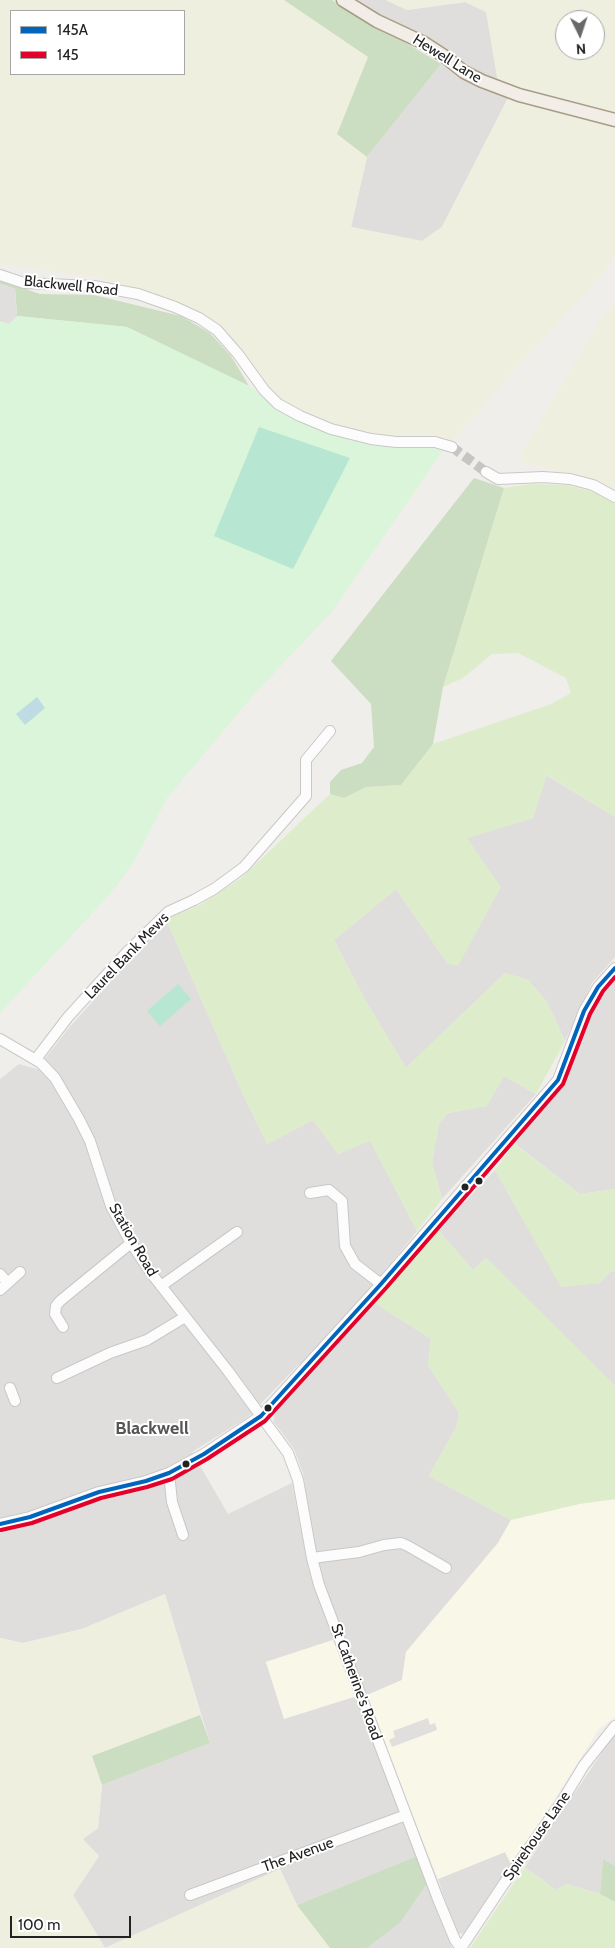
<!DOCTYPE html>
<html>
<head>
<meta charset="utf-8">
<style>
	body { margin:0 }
	#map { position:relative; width:615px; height:1948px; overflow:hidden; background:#f0eeeb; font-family:Cabin,sans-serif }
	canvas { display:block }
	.legend { position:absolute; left:10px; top:10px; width:175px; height:65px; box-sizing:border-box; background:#fff; border:1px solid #a7a7a7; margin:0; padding:6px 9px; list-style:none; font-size:15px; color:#222 }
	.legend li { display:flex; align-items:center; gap:10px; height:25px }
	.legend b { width:25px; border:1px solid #a7a7a7 }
	.north { position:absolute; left:555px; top:10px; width:50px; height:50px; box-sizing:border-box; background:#fff; border:1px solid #a7a7a7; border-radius:50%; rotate:176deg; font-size:14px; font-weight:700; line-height:20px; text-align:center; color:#222 }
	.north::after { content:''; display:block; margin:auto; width:18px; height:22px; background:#6a6968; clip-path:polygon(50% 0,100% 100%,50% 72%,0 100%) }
	.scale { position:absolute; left:10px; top:1916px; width:121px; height:22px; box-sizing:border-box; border:2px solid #222; border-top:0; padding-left:6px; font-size:15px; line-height:18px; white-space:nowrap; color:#222; -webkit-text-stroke:4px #fff; paint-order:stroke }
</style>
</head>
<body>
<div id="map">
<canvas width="615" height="1948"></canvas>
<ul class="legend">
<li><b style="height:6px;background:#0065bd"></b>145A</li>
<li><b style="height:6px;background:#e4002b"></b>145</li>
</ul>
<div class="north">N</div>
<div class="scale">100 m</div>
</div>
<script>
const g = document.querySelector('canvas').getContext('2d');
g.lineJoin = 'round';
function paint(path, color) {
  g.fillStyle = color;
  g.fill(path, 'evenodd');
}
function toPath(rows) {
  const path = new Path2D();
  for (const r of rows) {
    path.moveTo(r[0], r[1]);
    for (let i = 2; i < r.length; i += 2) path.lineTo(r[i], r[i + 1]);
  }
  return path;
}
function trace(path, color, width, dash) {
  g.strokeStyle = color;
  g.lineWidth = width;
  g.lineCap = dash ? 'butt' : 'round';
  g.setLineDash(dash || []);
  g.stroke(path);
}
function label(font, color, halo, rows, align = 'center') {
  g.font = font + ' Cabin,sans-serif';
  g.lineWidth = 4;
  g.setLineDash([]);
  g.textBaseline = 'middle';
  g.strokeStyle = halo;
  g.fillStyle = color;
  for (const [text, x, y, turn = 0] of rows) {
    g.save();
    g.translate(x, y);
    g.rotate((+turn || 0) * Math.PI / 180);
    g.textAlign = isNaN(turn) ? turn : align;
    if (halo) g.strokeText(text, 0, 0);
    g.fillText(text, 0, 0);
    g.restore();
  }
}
paint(toPath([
	[351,0,386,0,407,10,465,2,487,12,498,83,384,20],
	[441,64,482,89,508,98,442,227,422,241,351,227,367,157],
	[546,775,615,817,615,957,592,983,565,1041,547,1002,528,980,505,973,406,1068,364,998,334,940,396,889,448,964,466,838,533,818],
	[166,919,242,1092,267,1144,313,1120,338,1154,370,1140,417,1231,364,1296,431,1339,428,1365,459,1413,457,1426,429,1476,511,1520,498,1543,406,1652,402,1680,365,1696,317,1564,303,1473,294,1449,274,1422,274,1414,310,1373,299,1364,248,1417,192,1452,228,1514,292,1483,309,1570,336,1639,266,1662,284,1718,357,1696,417,1856,297,1905,280,1869,105,1948,73,1895,99,1856,82,1839,98,1828,102,1785,210,1743,165,1594,82,1629,23,1643,0,1638,0,1079,19,1064,37,1069,68,1029],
	[615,974,615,1189,580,1194,515,1144,568,1076,590,1009,603,988],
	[504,1076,536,1094,442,1199,432,1163,439,1123,448,1113,486,1106],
	[495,1170,561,1286,600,1283,610,1272,615,1271,615,1386,486,1258,473,1270,438,1230],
	[615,1733,615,1866,603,1859,600,1894,566,1884,556,1890,525,1867],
	[505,1852,512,1866,465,1934,456,1933,438,1879],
	[427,1884,452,1948,367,1948,400,1923]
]), '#dfdedc');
paint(toPath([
	[615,1499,615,1717,599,1729,512,1866,505,1852,438,1879,365,1696,402,1680,406,1652,498,1543,511,1520,579,1504],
	[336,1639,357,1696,284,1719,266,1662]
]), '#f8f7e8');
paint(toPath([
	[0,0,284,0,368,57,337,134,367,157,351,227,422,241,442,227,508,98,594,120,615,129,615,257,592,286,508,377,454,440,433,436,411,438,363,434,328,425,297,410,264,388,226,333,136,289,98,278,0,264],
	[11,11,184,11,184,74,11,74],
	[386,0,615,0,615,114,602,109,552,94,498,83,486,12,465,2,407,10],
	[565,20,595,20,595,50,565,50],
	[615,301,615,490,600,481,521,462,521,454,600,320],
	[165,1594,200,1715,92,1756,102,1785,98,1828,83,1839,99,1856,73,1895,105,1948,280,1869,297,1905,330,1948,0,1948,0,1638,23,1643,82,1629]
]), '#efefdf');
paint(toPath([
	[531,484,566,485,595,492,615,504,615,817,547,775,533,818,467,838,501,887,458,966,448,964,396,889,334,940,364,998,406,1068,505,973,528,980,547,1002,565,1041,536,1094,504,1076,487,1106,448,1113,439,1123,432,1163,442,1199,417,1231,370,1141,338,1154,313,1120,267,1144,242,1092,166,919,200,905,240,879,330,794,344,798,366,787,401,785,433,744,551,704,571,693,566,678,518,653,492,654,463,678,443,687,504,488],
	[514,1144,580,1194,615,1189,615,1271,610,1272,600,1283,561,1287,495,1170],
	[438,1230,473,1270,486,1258,615,1386,615,1499,579,1504,511,1520,429,1476,457,1426,459,1413,428,1365,431,1339,373,1302],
	[525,1867,556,1890,566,1884,600,1894,615,1902,615,1948,470,1948]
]), '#ddeccb');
paint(toPath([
	[284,0,332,0,346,10,390,33,441,64,367,157,337,134,368,57],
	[0,280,40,294,94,295,181,316,210,333,231,356,249,386,127,327,17,316,15,289,0,284],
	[474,478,504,488,443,687,433,744,401,785,366,787,344,798,330,794,330,782,341,770,362,763,374,747,371,704,331,661],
	[200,1715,210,1743,102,1785,92,1756],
	[417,1856,427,1884,400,1923,367,1948,330,1948,297,1905],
	[603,1859,615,1866,615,1902,600,1894]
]), '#cbdec1');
paint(toPath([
	[0,284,15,289,17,316,127,327,249,386,286,412,325,431,375,446,432,447,444,449,331,613,256,692,167,798,132,865,109,895,0,1013]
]), '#daf5da');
paint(toPath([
	[259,427,350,458,293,569,214,536],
	[178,984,191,999,160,1026,147,1011]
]), '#b7e6d2');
paint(toPath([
	[0,284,15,289,17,316,9,324,0,321],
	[428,1718,430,1725,435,1723,437,1730,392,1747,389,1740,395,1737,393,1731]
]), '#e0dfde');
paint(toPath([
	[37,697,45,708,25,725,16,714]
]), '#bfdbe3');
trace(toPath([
	[452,447,486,472]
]), '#c7c5c3', 10, [10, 5]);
const minor = toPath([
	[0,275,24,283,94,286,138,294,175,307,199,318,217,330,238,354,264,390,278,404,300,416,331,429,371,439,396,442,435,442,452,447],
	[486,472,498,479,543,477,570,479,593,485,615,497],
	[0,1039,41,1063,55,1078,79,1119,90,1141,111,1206,131,1243,151,1273,228,1371,288,1453,298,1480,312,1558,319,1585,438,1899,455,1940,461,1948],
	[36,1059,68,1017,127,952,168,912,194,900,214,889,244,867,306,796,306,760,330,731],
	[310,1193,329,1190,342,1201,345,1246,355,1264,381,1284],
	[0,1274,8,1283],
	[161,1286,237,1232],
	[0,1290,20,1272],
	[63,1327,55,1314,56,1306,60,1301,131,1243],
	[57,1378,110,1353,147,1340,185,1317],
	[10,1388,15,1401],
	[169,1473,172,1502,183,1535],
	[0,1524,30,1517,99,1492,146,1481,169,1473,204,1454,261,1416,381,1284,558,1080,584,1011,598,987,615,968],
	[312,1558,359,1552,384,1545,401,1543,408,1546,446,1568],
	[190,1895,406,1815],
	[461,1948,503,1885,561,1803,584,1765,615,1726]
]);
const major = toPath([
	[343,0,377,21,424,43,444,56,464,72,482,81,519,95,615,120]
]);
trace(minor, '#c9c8c7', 12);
trace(major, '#a79c86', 15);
trace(minor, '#fdfcfc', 10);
trace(major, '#f3ede7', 12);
trace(toPath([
	[0,1524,30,1517,99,1492,146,1481,169,1473,204,1454,261,1416,381,1284,558,1080,584,1011,598,987,615,968]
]), '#0065bd', 4);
trace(toPath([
	[1,1530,32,1523,101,1498,147,1487,172,1479,207,1459,265,1421,386,1288,563,1084,590,1014,603,991,615,977]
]), '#e4002b', 4);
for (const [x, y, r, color] of [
	[479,1181,4.5,"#222"],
	[465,1187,4.5,"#222"],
	[268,1408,4.5,"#222"],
	[186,1464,4.5,"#222"]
]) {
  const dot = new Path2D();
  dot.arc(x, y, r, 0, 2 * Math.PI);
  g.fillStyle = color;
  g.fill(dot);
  trace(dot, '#fff', 2);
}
label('15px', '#222', '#fff', [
	["Hewell Lane",447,59,32],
	["Blackwell Road",71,286,6],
	["Laurel Bank Mews",127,956,-46],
	["Station Road",133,1240,60],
	["St Catherine's Road",356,1682,70],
	["Spirehouse Lane",537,1836,-55],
	["The Avenue",298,1855,-20]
]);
label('bold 18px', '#555', '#fff', [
	["Blackwell",152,1429]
]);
</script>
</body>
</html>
